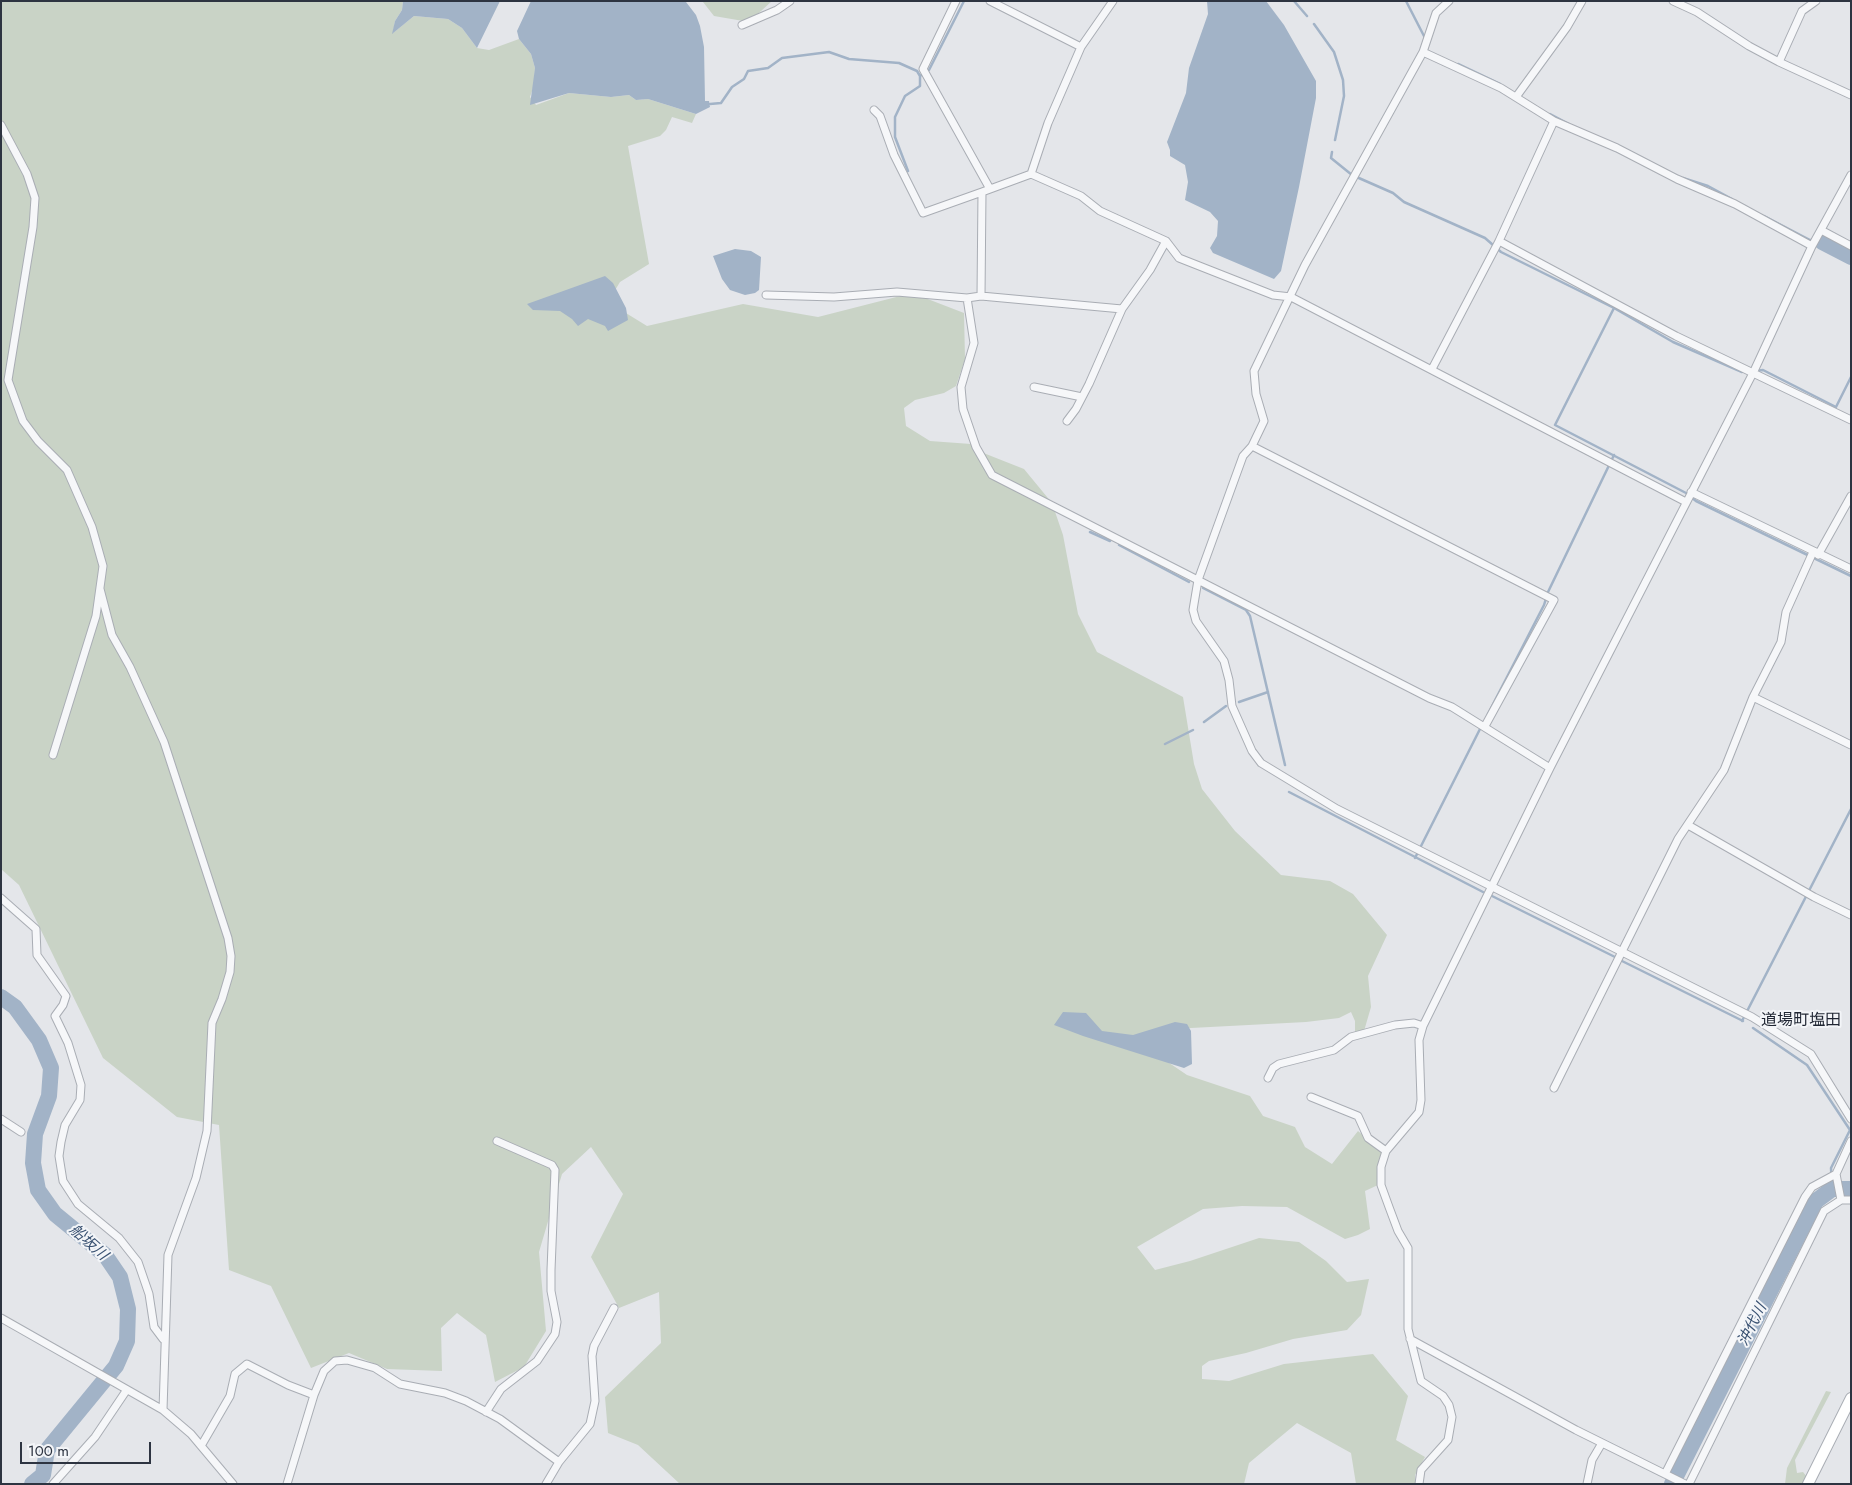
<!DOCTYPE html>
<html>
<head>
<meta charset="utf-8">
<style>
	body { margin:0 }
	#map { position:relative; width:1852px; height:1485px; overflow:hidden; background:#e4e6ea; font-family:Jost,sans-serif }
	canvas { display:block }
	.frame { position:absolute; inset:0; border:2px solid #2d3441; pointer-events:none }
	.scale { position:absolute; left:20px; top:1442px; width:131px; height:22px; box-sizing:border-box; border:2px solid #2d3441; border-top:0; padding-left:6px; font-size:15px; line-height:18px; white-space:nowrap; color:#2d3441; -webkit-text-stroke:4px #f3f5f8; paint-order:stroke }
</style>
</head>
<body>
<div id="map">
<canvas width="1852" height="1485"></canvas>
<div class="frame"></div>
<div class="scale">100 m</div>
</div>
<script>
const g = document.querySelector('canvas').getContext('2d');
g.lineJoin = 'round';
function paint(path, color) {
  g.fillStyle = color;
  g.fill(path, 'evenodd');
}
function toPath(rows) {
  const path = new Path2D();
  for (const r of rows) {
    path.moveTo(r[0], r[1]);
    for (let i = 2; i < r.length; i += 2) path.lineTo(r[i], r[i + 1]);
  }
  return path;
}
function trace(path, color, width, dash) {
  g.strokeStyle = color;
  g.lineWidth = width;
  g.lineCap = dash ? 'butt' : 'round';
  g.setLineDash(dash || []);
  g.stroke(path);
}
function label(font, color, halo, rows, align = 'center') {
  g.font = font + ' Jost,"Noto Sans JP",sans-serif';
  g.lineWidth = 4;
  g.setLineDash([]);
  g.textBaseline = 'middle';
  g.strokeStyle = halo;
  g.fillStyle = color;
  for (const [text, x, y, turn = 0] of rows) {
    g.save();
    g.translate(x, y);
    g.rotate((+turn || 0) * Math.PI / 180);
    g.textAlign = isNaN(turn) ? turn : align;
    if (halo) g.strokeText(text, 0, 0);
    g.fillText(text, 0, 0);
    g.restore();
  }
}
paint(toPath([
	[1,1,403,1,402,10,395,21,393,33,414,16,448,19,462,28,477,48,489,50,519,39,531,54,535,68,534,85,530,97,536,105,569,93,611,97,629,95,636,100,648,99,696,114,692,123,672,117,666,130,660,136,628,146,649,264,620,282,608,302,647,326,743,304,818,317,912,293,964,313,965,359,956,386,944,393,915,400,904,408,906,426,930,441,971,444,986,454,1024,469,1052,503,1063,535,1078,614,1097,652,1183,697,1194,764,1202,789,1235,831,1281,875,1330,881,1353,894,1387,935,1368,976,1371,1007,1364,1031,1355,1032,1355,1021,1351,1012,1339,1018,1306,1022,1191,1028,1145,1034,1147,1048,1187,1075,1250,1096,1263,1116,1295,1127,1305,1147,1332,1164,1358,1131,1382,1152,1378,1185,1365,1191,1370,1229,1358,1235,1345,1239,1287,1207,1242,1206,1203,1209,1137,1247,1155,1270,1190,1261,1259,1238,1299,1242,1326,1261,1347,1282,1369,1279,1361,1315,1347,1330,1293,1339,1246,1353,1209,1361,1202,1366,1202,1379,1229,1381,1284,1364,1373,1354,1408,1396,1396,1440,1425,1457,1415,1475,1415,1484,1356,1484,1351,1453,1297,1423,1249,1463,1244,1484,680,1484,638,1445,608,1433,605,1397,661,1343,659,1292,619,1308,591,1257,623,1194,591,1147,562,1174,539,1252,546,1331,524,1367,495,1382,486,1335,457,1313,441,1328,442,1371,387,1369,349,1353,311,1368,271,1286,229,1270,219,1125,177,1117,103,1058,19,885,1,869],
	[699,1,772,1,749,22,714,16,703,2],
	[1826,1391,1831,1392,1795,1460,1797,1473,1803,1472,1807,1477,1803,1484,1785,1484,1787,1468]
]), '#c9d3c6');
paint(toPath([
	[403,1,500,1,477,48,462,28,448,19,414,16,392,34,395,21,402,10],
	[531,1,686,2,696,15,700,26,704,47,705,101,709,101,710,107,696,114,648,99,636,100,629,95,611,97,569,93,530,105,535,68,531,54,519,39,517,31],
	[1207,1,1266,1,1284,25,1316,81,1316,98,1299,187,1281,271,1274,279,1213,253,1210,248,1217,236,1218,221,1210,212,1185,200,1188,182,1185,165,1170,156,1170,150,1167,142,1186,93,1189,68,1208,14],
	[735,249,751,251,761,257,759,290,755,293,745,295,730,290,722,279,713,256],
	[605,276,613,283,626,308,628,320,608,331,605,326,588,319,578,326,572,319,560,311,533,310,527,304],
	[1063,1012,1086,1013,1102,1031,1133,1035,1175,1022,1187,1024,1191,1031,1192,1064,1184,1068,1083,1036,1054,1025]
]), '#a2b3c7');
trace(toPath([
	[1294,1,1307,16],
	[1406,1,1425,38],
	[1314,24,1334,52,1343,80,1344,96,1335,140],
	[1458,64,1500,84],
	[710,104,721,103,732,87,744,79,748,71,768,68,782,58,829,52,849,59,899,63,917,71,920,76],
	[1550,114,1569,124],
	[1332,152,1331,158,1352,175,1393,193,1404,202,1485,238,1501,252,1614,308,1673,342,1742,372],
	[908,171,895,137,895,117,905,96,920,86,920,76,929,70,964,1],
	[1683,178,1708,186,1732,199],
	[1764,216,1810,240,1822,242],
	[1614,308,1555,425,1686,493,1696,501,1851,576],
	[1755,371,1763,370,1836,407,1851,377],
	[1090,532,1110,541],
	[1119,545,1189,582],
	[1203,588,1246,610,1250,616,1285,765],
	[1239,702,1268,692],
	[1488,714,1544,605,1548,592,1614,455],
	[1204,722,1226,706],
	[1165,744,1193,730],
	[1289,792,1483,892],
	[1415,858,1481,727],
	[1492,896,1615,957],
	[1622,961,1743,1021],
	[1742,1021,1851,809],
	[1753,1028,1807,1065,1850,1130,1831,1168,1832,1189]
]), '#a2b3c7', 2.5);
trace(toPath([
	[1822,242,1851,257],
	[1,997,15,1007,39,1040,51,1068,49,1096,35,1134,33,1163,38,1190,55,1214,105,1255,120,1277,128,1309,127,1341,116,1366,47,1450,43,1475,32,1484],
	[1672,1484,1816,1201,1832,1189,1851,1189]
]), '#a2b3c7', 16);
const minor = toPath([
	[956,1,923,69,990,189],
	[990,1,1081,47],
	[1449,1,1436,13,1423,52,1305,265,1254,371,1256,394,1264,421,1252,446,1243,456,1198,580,1193,610,1196,621,1224,661,1229,680,1232,706,1252,751,1261,763,1337,809,1752,1017,1811,1054,1851,1119],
	[1673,1,1697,12,1749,46,1779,62,1851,95],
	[742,25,777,10,790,1],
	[1423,52,1501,88,1554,121,1617,148,1677,179,1735,204,1812,246],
	[1779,62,1802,11,1816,1],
	[1516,97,1567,27,1582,1],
	[874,110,880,116,894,155,923,213,982,192],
	[1,125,27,174,35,198,33,227,8,380,23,421,38,441,67,470,92,527,103,566,96,616,53,755],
	[1031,174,1048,123,1081,47,1113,1],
	[1821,230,1851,246],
	[1499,241,1676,336,1851,420],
	[766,295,834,297,897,292,967,298],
	[981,296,1122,309],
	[1432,369,1499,241,1554,121],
	[1034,387,1082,397],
	[1067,421,1076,409,1089,384,1122,309,1150,270,1166,241],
	[1252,446,1554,600,1485,726],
	[1691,492,1851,569],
	[1818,555,1851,496],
	[100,589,112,635,130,667,164,742,228,938,231,956,230,972,222,999,212,1023,207,1131,196,1178,168,1255,163,1410],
	[1753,697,1851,745],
	[1550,768,1452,707,1429,698,992,475,976,447,963,409,961,387,974,343,967,298,981,296,982,192,1031,174,1081,196,1100,211,1166,241,1179,258,1273,295,1291,297,1686,502],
	[1688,825,1814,897,1851,915],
	[1,898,36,929,37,955,66,996,63,1005,55,1016,68,1043,81,1085,80,1100,65,1125,61,1142,59,1156,63,1181,78,1204,119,1238,138,1262,149,1294,154,1327,163,1339],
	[1268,1078,1273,1068,1279,1064,1334,1050,1351,1037,1395,1025,1414,1023,1423,1026],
	[1554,1088,1678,839,1724,770,1753,697,1781,642,1786,612,1813,552],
	[1311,1097,1358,1116,1368,1138,1386,1151],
	[1,1119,21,1132],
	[1841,1200,1836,1174,1851,1141],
	[1,1318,163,1410,191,1434,233,1484],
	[1410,1339,1576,1430,1685,1484],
	[486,1412,501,1389,537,1361,555,1334,557,1322,551,1291,551,1270,555,1170,552,1165,497,1141],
	[201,1446,230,1396,235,1374,247,1364,288,1385,314,1395],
	[1665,1474,1805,1197,1812,1187,1836,1174],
	[53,1484,95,1437,126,1391],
	[287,1484,314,1395,324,1371,335,1361,347,1360,375,1368,400,1384,445,1393,466,1401,500,1419,559,1462],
	[546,1484,559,1462,590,1424,595,1401,592,1356,594,1346,614,1308],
	[1419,1484,1421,1470,1448,1440,1452,1417,1449,1405,1443,1396,1421,1381,1408,1329,1408,1248,1398,1231,1389,1207,1381,1185,1381,1167,1386,1151,1419,1112,1421,1100,1419,1040,1423,1026,1550,768,1754,371,1812,246,1851,175],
	[1587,1484,1592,1460,1602,1443],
	[1689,1484,1824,1211,1841,1200,1851,1200]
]);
const secondary = toPath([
	[1808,1484,1851,1398]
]);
trace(minor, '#a9adb4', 9);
trace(secondary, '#a9adb4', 12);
trace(minor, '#f6f7f9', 7);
trace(secondary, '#fff', 10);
label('italic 15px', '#3a5272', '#f3f5f8', [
	["船坂川",88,1243,42],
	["沖代川",1753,1325,-63]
]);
label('16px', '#1f2532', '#f3f5f8', [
	["道場町塩田",1801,1021]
]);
</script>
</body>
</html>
